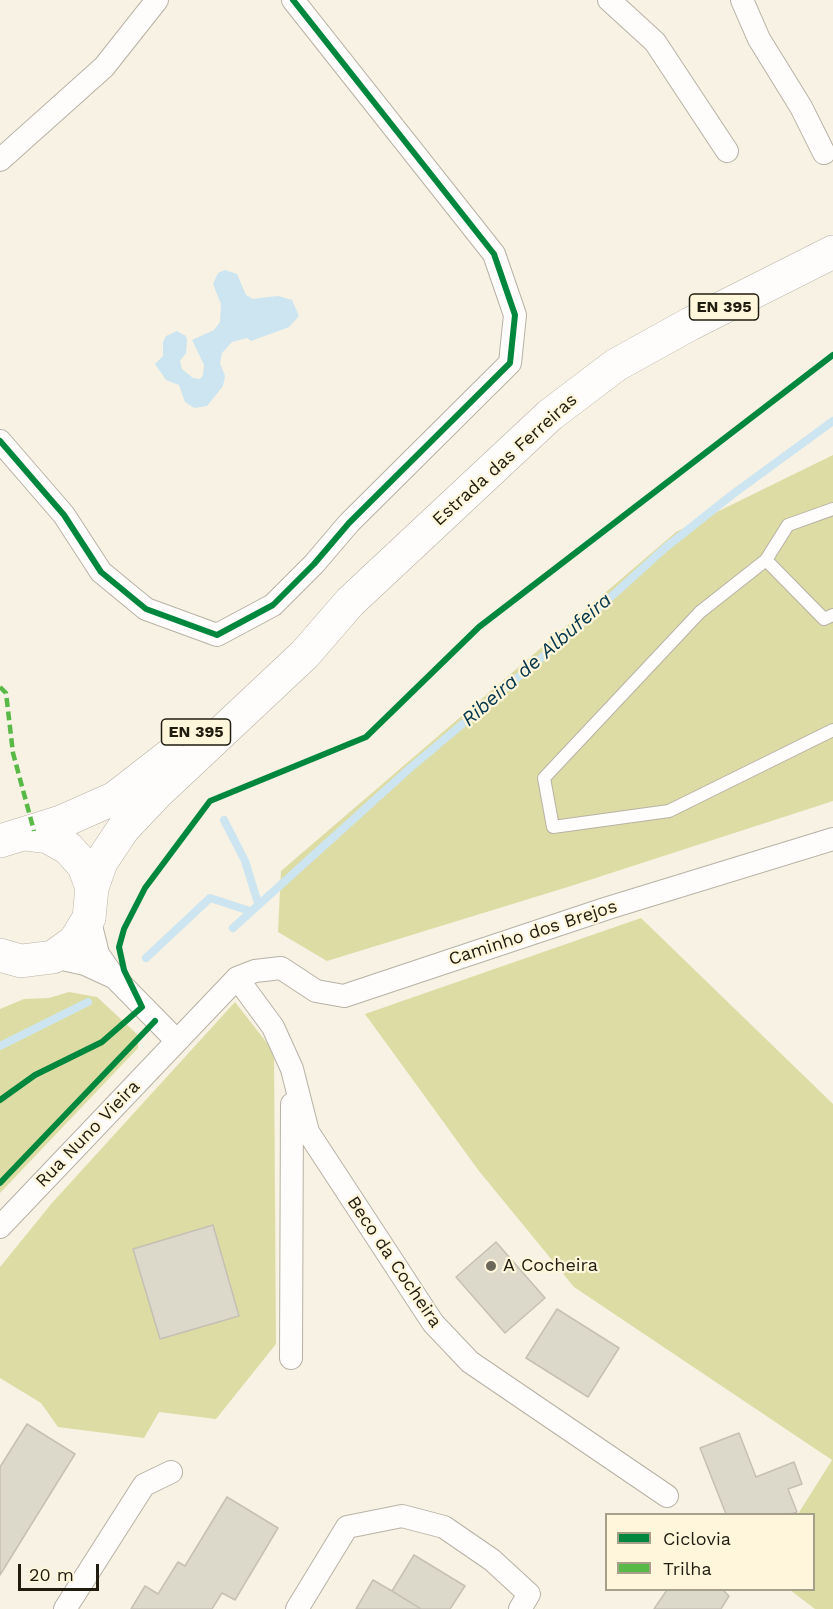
<!DOCTYPE html>
<html>
<head>
<meta charset="utf-8">
<style>
	body { margin:0 }
	#map { position:relative; width:833px; height:1609px; overflow:hidden; background:#f7f2e3; font-family:"Work Sans",sans-serif }
	canvas { display:block }
	.legend { position:absolute; left:605px; top:1513px; width:210px; height:78px; box-sizing:border-box; background:#fff6db; border:2px solid #a69f8a; margin:0; padding:8px 10px; list-style:none; font-size:18px; color:#201c10 }
	.legend li { display:flex; align-items:center; gap:12px; height:30px }
	.legend b { width:30px; border:2px solid #a69f8a }
	.scale { position:absolute; left:18px; top:1564px; width:81px; height:27px; box-sizing:border-box; border:3px solid #201c10; border-top:0; padding-left:8px; font-size:18px; line-height:21px; white-space:nowrap; color:#201c10; -webkit-text-stroke:4px #fff6db; paint-order:stroke }
</style>
</head>
<body>
<div id="map">
<canvas width="833" height="1609"></canvas>
<ul class="legend">
<li><b style="height:8px;background:#00873e"></b>Ciclovia</li>
<li><b style="height:8px;background:#58b947"></b>Trilha</li>
</ul>
<div class="scale">20 m</div>
</div>
<script>
const g = document.querySelector('canvas').getContext('2d');
g.lineJoin = 'round';
function paint(path, color) {
  g.fillStyle = color;
  g.fill(path, 'evenodd');
}
function toPath(rows) {
  const path = new Path2D();
  for (const r of rows) {
    path.moveTo(r[0], r[1]);
    for (let i = 2; i < r.length; i += 2) path.lineTo(r[i], r[i + 1]);
  }
  return path;
}
function trace(path, color, width, dash) {
  g.strokeStyle = color;
  g.lineWidth = width;
  g.lineCap = dash ? 'butt' : 'round';
  g.setLineDash(dash || []);
  g.stroke(path);
}
function label(font, color, halo, rows, align = 'center') {
  g.font = font + ' "Work Sans",sans-serif';
  g.lineWidth = 4.5;
  g.setLineDash([]);
  g.textBaseline = 'middle';
  g.strokeStyle = halo;
  g.fillStyle = color;
  for (const [text, x, y, turn = 0] of rows) {
    g.save();
    g.translate(x, y);
    g.rotate((+turn || 0) * Math.PI / 180);
    g.textAlign = isNaN(turn) ? turn : align;
    if (halo) g.strokeText(text, 0, 0);
    g.fillText(text, 0, 0);
    g.restore();
  }
}
paint(toPath([
	[833,455,833,801,571,886,327,961,278,932,281,871,676,532],
	[641,918,833,1104,833,1609,815,1609,790,1590,814,1590,814,1514,798,1514,832,1460,574,1287,479,1171,365,1014],
	[69,992,97,997,138,1035,138,1048,0,1193,0,1009,24,999,49,998],
	[235,1002,274,1052,276,1344,216,1419,159,1412,144,1438,58,1427,41,1403,0,1378,0,1267,52,1203]
]), '#dddca4');
paint(toPath([
	[225,270,237,274,246,295,253,299,278,296,292,300,299,316,289,327,251,341,247,338,232,342,222,353,220,363,225,376,223,386,207,406,194,408,185,402,179,385,166,380,155,364,163,356,163,342,166,336,177,331,186,336,187,340,186,353,180,361,182,369,193,378,200,379,203,375,204,365,192,340,214,330,220,322,221,304,213,284,218,273]
]), '#cce5f0');
trace(toPath([
	[224,820,245,861,258,903],
	[233,928,410,768,572,632,665,548,733,494,833,421],
	[146,958,210,898,250,911],
	[0,1046,88,1002]
]), '#cce5f0', 8);
const building = toPath([
	[213,1225,239,1316,160,1339,133,1249,213,1225],
	[496,1242,545,1298,505,1333,456,1277,496,1242],
	[557,1309,619,1348,588,1397,526,1358,557,1309],
	[27,1424,75,1454,0,1575,0,1467,27,1424],
	[739,1433,756,1477,794,1462,802,1484,788,1489,797,1512,791,1514,726,1514,700,1448,739,1433],
	[227,1497,278,1528,235,1600,222,1593,212,1609,131,1609,145,1586,158,1594,178,1562,185,1566,227,1497],
	[414,1555,465,1586,450,1609,421,1609,392,1591,414,1555],
	[373,1580,392,1591,421,1609,356,1609,373,1580],
	[667,1590,723,1590,729,1596,721,1609,654,1609,667,1590]
]);
paint(building, '#dcd8ca');
trace(building, '#c5c0b4', 1.5);
const service = toPath([
	[833,509,788,525,766,560,700,612,544,778,553,827,669,811,833,730],
	[766,560,824,619,833,615]
]);
const minor = toPath([
	[609,0,655,42,727,151],
	[742,0,759,39,801,107,824,153],
	[0,160,104,67,157,0],
	[0,441,64,515,101,572,146,609,217,635,273,605,314,564,349,523,510,363,515,315,494,254,293,0],
	[89,918,98,954,114,977,177,1041],
	[53,957,85,964,111,976],
	[237,978,273,1027,292,1069,308,1132,433,1323,470,1362,667,1496],
	[0,1227,237,978,255,971,281,968,316,991,344,996,608,908,833,839],
	[291,1358,292,1104],
	[65,1609,144,1485,171,1472],
	[297,1609,347,1527,402,1516,444,1527,492,1560,529,1594,520,1609]
]);
const primary = toPath([
	[0,841,61,822,115,798,169,756],
	[92,888,101,862,123,829,157,793,305,654,350,602,550,415,616,365,690,324,833,252],
	[0,955,21,961,53,957,75,941,89,918,92,888,84,866,68,848,48,837,24,834]
]);
trace(service, '#b7b2a5', 14);
trace(minor, '#b7b2a5', 24);
trace(primary, '#b7b2a5', 34);
trace(service, '#fefdfb', 12);
trace(minor, '#fefdfb', 22);
trace(primary, '#fefdfb', 33);
trace(toPath([
	[0,687,6,693,13,753,34,831]
]), '#58b947', 4.5, [9, 4.5]);
trace(toPath([
	[0,441,64,515,101,572,146,609,217,635,273,605,314,564,349,523,510,363,515,315,494,254,293,0],
	[0,1100,35,1075,102,1042,142,1007,124,970,119,947,124,929,145,888,210,801,366,737,479,627,833,355],
	[0,1183,155,1021]
]), '#00873e', 6);
for (const [x, y, r, color] of [
	[491,1266,6,"#6b675a"]
]) {
  const dot = new Path2D();
  dot.arc(x, y, r, 0, 2 * Math.PI);
  g.fillStyle = color;
  g.fill(dot);
  trace(dot, '#fff6db', 2);
}
for (const [x, y, w] of [
	[724,307,69],
	[196,732,69]
]) {
  const box = new Path2D();
  box.roundRect(x - w / 2, y - 13, w, 26, 4.5);
  g.fillStyle = '#fff6db';
  g.fill(box);
  trace(box, '#201c10', 1.5);
}
label('bold 16px', '#201c10', null, [
	["EN 395",724,307],
	["EN 395",196,732]
]);
label('18px', '#201c10', '#fff6db', [
	["Estrada das Ferreiras",505,460,-42],
	["Caminho dos Brejos",533,933,-18],
	["Rua Nuno Vieira",88,1134,-46],
	["Beco da Cocheira",394,1262,56]
]);
label('18px', '#201c10', '#fff6db', [
	["A Cocheira",503,1266]
], 'left');
label('italic 20px', '#04364d', '#fff6db', [
	["Ribeira de Albufeira",537,660,-41]
]);
</script>
</body>
</html>
